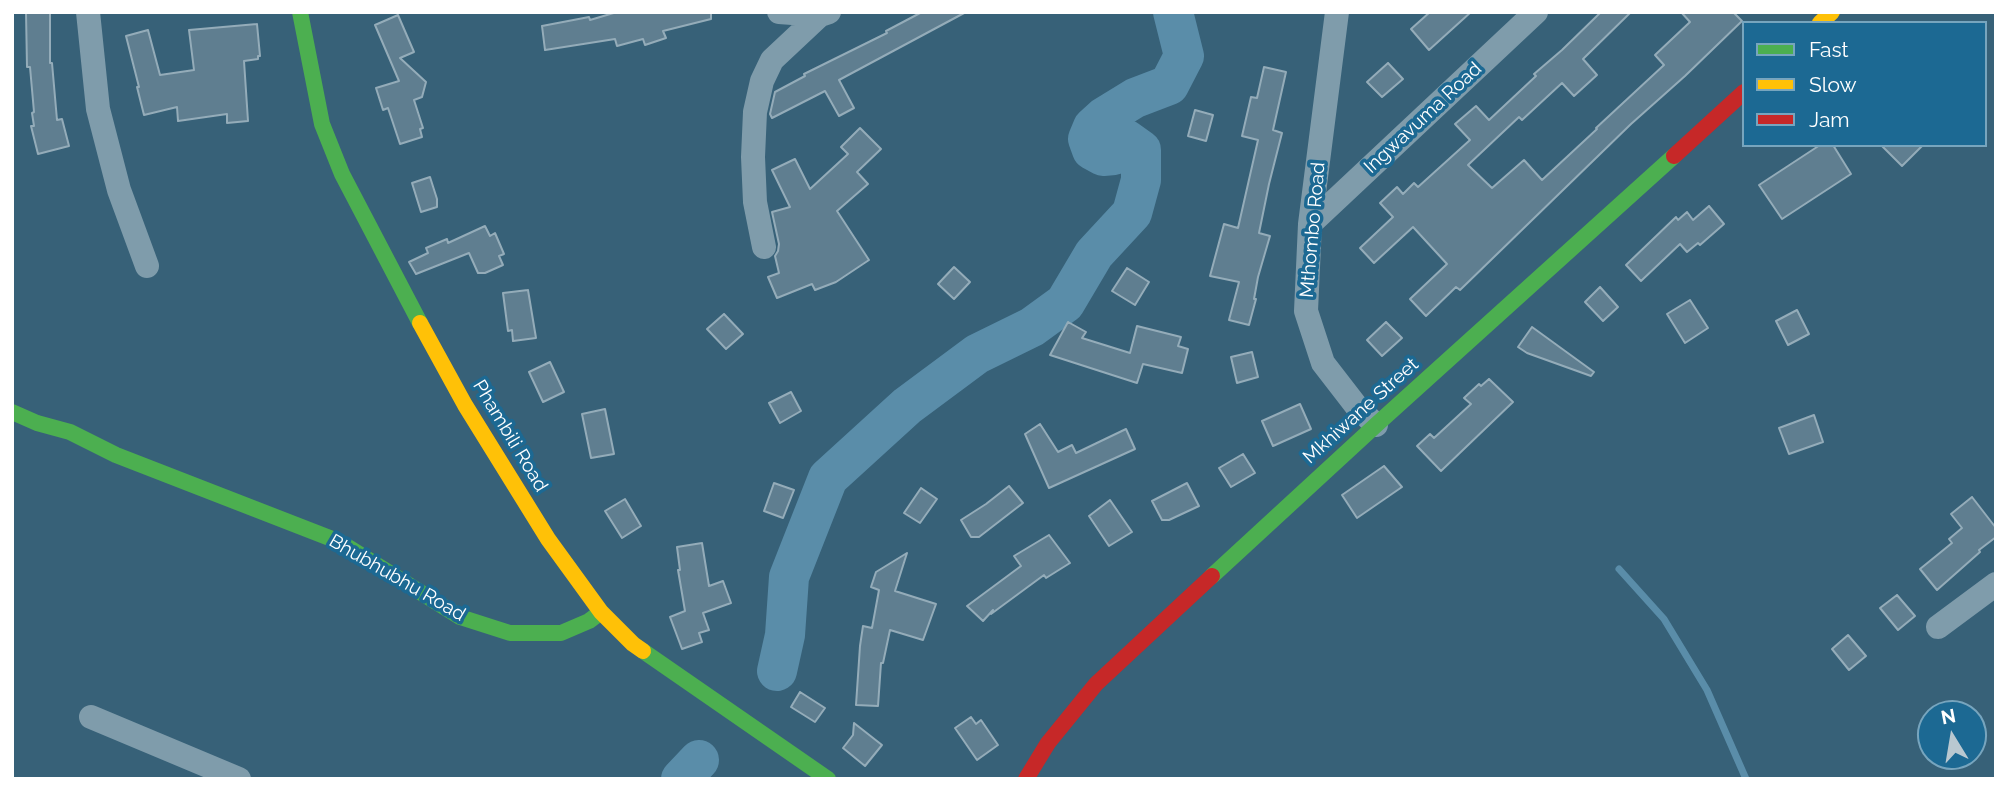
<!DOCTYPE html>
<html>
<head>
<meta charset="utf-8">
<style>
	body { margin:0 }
	#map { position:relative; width:2008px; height:791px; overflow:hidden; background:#376178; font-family:Raleway,sans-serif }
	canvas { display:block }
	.frame { position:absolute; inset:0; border:14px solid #fff; pointer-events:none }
	.legend { position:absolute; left:1742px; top:21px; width:245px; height:126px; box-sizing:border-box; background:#1c6993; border:2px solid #77a5be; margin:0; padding:9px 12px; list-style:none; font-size:21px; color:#fff }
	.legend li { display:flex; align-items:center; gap:14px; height:35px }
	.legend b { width:35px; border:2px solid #77a5be }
	.north { position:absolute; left:1917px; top:700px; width:70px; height:70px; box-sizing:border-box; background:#1c6993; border:2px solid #77a5be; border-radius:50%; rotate:349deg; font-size:19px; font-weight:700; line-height:28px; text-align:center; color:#fff }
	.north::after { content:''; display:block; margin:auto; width:24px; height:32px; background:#b9c8d0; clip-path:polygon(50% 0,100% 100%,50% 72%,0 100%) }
</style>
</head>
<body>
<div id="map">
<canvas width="2008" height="791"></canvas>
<div class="frame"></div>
<ul class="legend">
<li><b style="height:9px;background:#4caf50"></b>Fast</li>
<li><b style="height:9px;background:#ffc107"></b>Slow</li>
<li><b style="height:9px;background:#c62828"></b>Jam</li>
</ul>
<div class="north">N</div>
</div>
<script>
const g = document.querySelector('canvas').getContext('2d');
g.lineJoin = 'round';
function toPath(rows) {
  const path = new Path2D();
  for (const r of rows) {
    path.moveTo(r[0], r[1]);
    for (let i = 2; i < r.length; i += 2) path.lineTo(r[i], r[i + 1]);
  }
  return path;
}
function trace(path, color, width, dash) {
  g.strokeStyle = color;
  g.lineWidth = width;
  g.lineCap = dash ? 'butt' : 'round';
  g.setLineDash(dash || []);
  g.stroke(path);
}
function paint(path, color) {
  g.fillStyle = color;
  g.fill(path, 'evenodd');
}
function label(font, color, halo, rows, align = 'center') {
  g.font = font + ' Raleway,sans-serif';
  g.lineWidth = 7;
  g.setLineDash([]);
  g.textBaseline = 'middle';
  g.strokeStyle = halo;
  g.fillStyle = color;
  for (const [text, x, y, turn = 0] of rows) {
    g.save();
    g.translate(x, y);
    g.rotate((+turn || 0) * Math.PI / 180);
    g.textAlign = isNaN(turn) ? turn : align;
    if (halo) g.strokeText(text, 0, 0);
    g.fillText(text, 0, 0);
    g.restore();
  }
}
trace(toPath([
	[1619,569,1664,619,1707,690,1746,779]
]), '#5a8da9', 7);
trace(toPath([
	[777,671,785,635,789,577,828,478,907,406,977,354,1032,327,1065,303,1094,254,1132,213,1141,180,1141,150,1127,140,1114,155,1103,156,1092,150,1088,139,1093,127,1104,117,1135,98,1169,85,1184,56,1173,12],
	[681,779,699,760]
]), '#5a8da9', 40);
const building = toPath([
	[26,12,50,12,50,63,52,63,57,120,62,119,69,146,38,154,31,126,34,126,32,113,34,112,30,67,27,67,26,12],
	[617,12,711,12,711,19,663,31,666,38,645,45,643,39,617,46,615,39,545,50,542,26,589,17,590,20,617,12],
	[922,12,966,12,839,80,854,108,839,116,825,91,772,118,770,114,775,92,805,76,804,74,887,33,886,31,922,12],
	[1430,12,1471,12,1429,50,1411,29,1430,12],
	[1601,12,1631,12,1583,59,1597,75,1574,96,1562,83,1522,120,1519,117,1468,165,1492,188,1524,160,1542,180,1597,129,1596,128,1664,65,1655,55,1690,22,1681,12,1733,12,1742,21,1685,76,1631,124,1460,290,1456,287,1426,316,1410,299,1447,264,1413,227,1374,263,1360,248,1393,217,1380,203,1397,187,1403,194,1414,183,1418,187,1470,140,1455,124,1476,106,1489,120,1536,76,1534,74,1562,50,1601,12],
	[398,15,414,52,400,58,426,82,422,97,414,100,423,128,420,129,422,137,400,144,388,108,383,110,376,88,399,81,375,25,398,15],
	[257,24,260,56,258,56,258,59,244,61,248,121,227,123,227,114,178,121,177,107,144,115,137,87,139,87,126,36,148,30,160,75,194,70,189,30,257,24],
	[1388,63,1403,79,1382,97,1367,82,1388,63],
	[1264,67,1286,72,1273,130,1282,133,1269,184,1259,233,1270,236,1258,277,1254,299,1256,299,1249,325,1229,320,1239,282,1210,276,1224,224,1238,228,1258,140,1242,136,1251,97,1257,98,1264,67],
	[1195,110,1213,115,1206,141,1188,136,1195,110],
	[860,128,881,149,857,172,868,184,837,211,869,260,836,282,815,290,812,284,777,298,768,277,779,273,775,256,778,251,779,244,772,212,790,207,772,170,795,159,810,189,848,154,841,147,860,128],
	[1820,145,1833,145,1851,174,1782,219,1759,185,1820,145],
	[1881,145,1923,145,1902,166,1881,145],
	[430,177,437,199,437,207,421,212,412,183,430,177],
	[1709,206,1724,224,1700,245,1698,243,1687,252,1680,244,1641,281,1626,265,1676,217,1678,220,1687,212,1693,220,1709,206],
	[485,226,490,236,495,233,504,254,499,256,503,265,485,273,478,273,469,253,416,274,409,262,428,253,426,248,447,239,448,243,485,226],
	[954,267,970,282,954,299,938,284,954,267],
	[1127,268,1149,282,1135,305,1112,291,1127,268],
	[1600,287,1618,307,1603,321,1585,302,1600,287],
	[528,290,536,338,513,341,512,330,508,331,503,293,528,290],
	[1690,300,1708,328,1685,343,1667,314,1690,300],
	[1797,310,1809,334,1788,345,1776,321,1797,310],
	[724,314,743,334,726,349,707,329,724,314],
	[1068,322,1086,332,1082,338,1130,353,1137,326,1181,337,1178,346,1188,349,1182,373,1143,364,1137,383,1050,355,1068,322],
	[1386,322,1402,338,1382,356,1367,340,1386,322],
	[1532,327,1594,372,1591,376,1527,353,1518,347,1532,327],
	[1252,352,1258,377,1237,383,1231,357,1252,352],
	[550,362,564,392,543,402,529,372,550,362],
	[1489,379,1513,402,1441,471,1417,446,1430,434,1434,438,1471,404,1464,398,1479,384,1481,386,1489,379],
	[791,392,801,411,780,423,769,403,791,392],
	[1300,404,1311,429,1273,446,1262,421,1300,404],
	[605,409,614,454,591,458,582,414,605,409],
	[1814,415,1823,442,1789,454,1779,428,1814,415],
	[1040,424,1058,452,1072,445,1076,453,1126,429,1135,449,1049,488,1025,434,1040,424],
	[1243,454,1255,473,1231,487,1219,468,1243,454],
	[1384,466,1402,487,1357,518,1342,495,1384,466],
	[774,483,794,490,783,518,764,511,774,483],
	[1187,483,1199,506,1169,520,1162,520,1152,501,1187,483],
	[1009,486,1023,503,979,537,971,537,961,520,986,504,1009,486],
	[921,488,937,499,920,523,904,513,921,488],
	[1972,497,1996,528,1996,537,1979,550,1980,552,1937,590,1920,569,1952,543,1949,539,1962,528,1951,514,1972,497],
	[625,499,641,526,622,538,605,511,625,499],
	[1110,500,1132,532,1109,546,1089,516,1110,500],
	[1049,535,1070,563,1046,578,1044,575,991,614,993,610,983,621,967,606,1021,566,1014,556,1049,535],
	[702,543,709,586,723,581,731,603,703,613,709,630,699,633,702,642,682,649,670,617,685,611,678,570,680,570,677,547,702,543],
	[907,553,895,591,936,604,923,640,890,630,883,663,881,663,878,706,856,705,860,646,863,626,872,628,879,590,871,587,876,572,907,553],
	[1897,595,1915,616,1898,630,1880,608,1897,595],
	[1848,635,1866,656,1849,670,1832,649,1848,635],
	[800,692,825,708,815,722,791,707,800,692],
	[971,717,976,724,981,720,998,745,977,760,955,728,971,717],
	[854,723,882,745,865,766,843,748,853,735,854,723]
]);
paint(building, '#5f7e90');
trace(building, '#94acb9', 2);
trace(toPath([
	[88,12,98,109,119,190,147,266],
	[779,12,820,15,829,12],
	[1337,12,1310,224,1306,311,1323,363,1357,407,1376,425],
	[1310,224,1536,12],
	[764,247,755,202,753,157,755,112,762,81,772,60,820,15],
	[1938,627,1996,584],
	[91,717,239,779]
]), '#7f9cab', 24);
trace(toPath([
	[300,12,322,124,342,174,420,323],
	[12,412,37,423,70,432,116,455,340,542,460,617,510,633,561,633,589,621,601,612],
	[1212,576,1376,425,1674,156],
	[643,651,828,779]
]), '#4caf50', 16);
trace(toPath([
	[1820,23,1832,12],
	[420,323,465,405,548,539,601,612,633,644,643,651]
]), '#ffc107', 16);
trace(toPath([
	[1674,156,1744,92],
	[1026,779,1048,743,1096,684,1212,576]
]), '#c62828', 16);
label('19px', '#fff', '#1c6993', [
	["Ingwavuma Road",1423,118,-43],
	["Mthombo Road",1313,230,-85],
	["Mkhiwane Street",1361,411,-42],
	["Phambili Road",510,436,59],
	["Bhubhubhu Road",397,578,30]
]);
</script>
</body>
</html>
